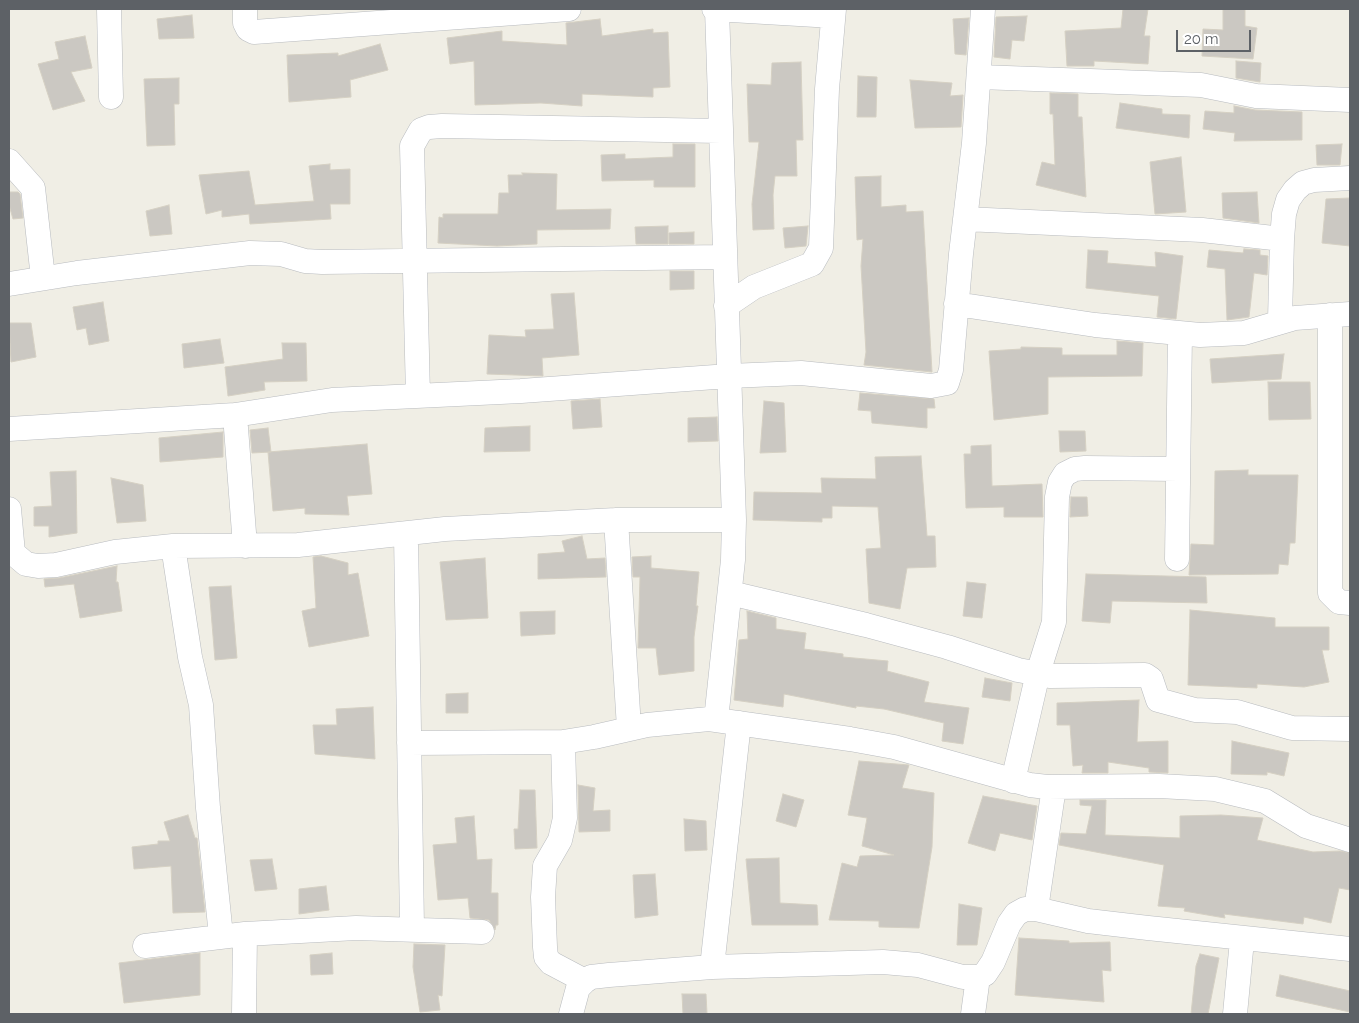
<!DOCTYPE html>
<html>
<head>
<meta charset="utf-8">
<style>
	body { margin:0 }
	#map { position:relative; width:1359px; height:1023px; overflow:hidden; background:#f0eee5; font-family:Raleway,sans-serif }
	canvas { display:block }
	.frame { position:absolute; inset:0; border:10px solid #5d6166; pointer-events:none }
	.scale { position:absolute; left:1176px; top:30px; width:75px; height:22px; box-sizing:border-box; border:2px solid #5d6166; border-top:0; padding-left:6px; font-size:15px; line-height:18px; white-space:nowrap; color:#5d6166; -webkit-text-stroke:4px #fff; paint-order:stroke }
</style>
</head>
<body>
<div id="map">
<canvas width="1359" height="1023"></canvas>
<div class="frame"></div>
<div class="scale">20 m</div>
</div>
<script>
const g = document.querySelector('canvas').getContext('2d');
g.lineJoin = 'round';
function paint(path, color) {
  g.fillStyle = color;
  g.fill(path, 'evenodd');
}
function toPath(rows) {
  const path = new Path2D();
  for (const r of rows) {
    path.moveTo(r[0], r[1]);
    for (let i = 2; i < r.length; i += 2) path.lineTo(r[i], r[i + 1]);
  }
  return path;
}
function trace(path, color, width, dash) {
  g.strokeStyle = color;
  g.lineWidth = width;
  g.lineCap = dash ? 'butt' : 'round';
  g.setLineDash(dash || []);
  g.stroke(path);
}
const building = toPath([
	[1123,9,1148,9,1144,36,1150,36,1148,64,1094,61,1094,66,1067,66,1065,31,1121,28,1123,9],
	[1223,9,1245,9,1245,26,1257,28,1253,59,1202,56,1203,29,1223,30,1223,9],
	[192,15,194,38,159,39,157,19,192,15],
	[1027,16,1024,41,1012,40,1010,59,994,57,996,17,1027,16],
	[969,18,966,55,955,54,953,19,969,18],
	[600,19,602,36,653,29,653,33,668,32,670,87,653,88,653,97,582,94,582,106,541,103,475,105,474,61,450,64,447,38,502,31,502,41,567,45,566,23,600,19],
	[85,36,92,68,71,72,85,101,53,110,38,64,59,59,55,42,85,36],
	[380,44,388,70,350,80,351,97,289,102,287,55,338,53,338,56,380,44],
	[1236,61,1261,63,1260,82,1236,78,1236,61],
	[801,62,803,140,796,140,797,176,775,176,773,195,774,229,753,230,752,204,759,142,749,142,747,84,771,85,772,63,801,62],
	[858,76,877,77,876,117,857,117,858,76],
	[179,78,179,104,174,104,175,145,147,146,144,79,179,78],
	[910,80,952,83,950,96,963,95,961,127,915,128,910,80],
	[1050,93,1078,94,1078,117,1082,117,1086,197,1036,185,1042,162,1055,165,1053,114,1050,114,1050,93],
	[1120,103,1162,109,1162,114,1190,115,1189,138,1116,128,1120,103],
	[1234,106,1255,110,1302,112,1302,140,1234,141,1235,133,1203,129,1205,111,1234,113,1234,106],
	[673,144,695,144,695,187,654,187,654,180,602,181,601,155,625,154,625,159,673,157,673,144],
	[1342,144,1340,165,1317,165,1316,145,1342,144],
	[1181,157,1186,212,1155,214,1150,162,1181,157],
	[330,164,330,170,350,169,350,204,330,204,331,219,250,224,249,214,222,217,222,210,206,214,199,175,249,171,255,205,314,201,309,166,330,164],
	[522,173,557,174,556,210,611,209,610,229,537,230,537,244,497,246,438,243,439,217,443,218,443,214,498,214,499,193,509,193,508,175,523,175,522,173],
	[881,176,881,207,906,205,906,212,923,211,932,372,864,365,866,352,861,266,863,239,857,240,855,177,881,176],
	[9,192,18,192,20,194,23,218,13,219,9,205,9,192],
	[1257,192,1259,223,1223,218,1222,193,1257,192],
	[1350,198,1350,246,1322,243,1326,199,1350,198],
	[169,205,172,234,150,236,146,211,169,205],
	[668,226,668,244,636,244,635,227,668,226],
	[808,226,806,246,785,248,783,228,808,226],
	[694,232,694,244,669,244,669,233,694,232],
	[1244,249,1260,250,1260,255,1268,256,1267,275,1254,273,1249,317,1227,320,1225,269,1207,267,1209,250,1243,253,1244,249],
	[1088,250,1108,251,1107,263,1156,267,1155,252,1183,256,1176,319,1157,317,1159,296,1086,288,1088,250],
	[670,271,694,271,694,289,670,290,670,271],
	[574,293,579,355,542,358,543,376,487,374,489,335,526,337,525,330,554,329,551,294,574,293],
	[103,302,109,341,89,345,86,328,77,330,73,307,103,302],
	[9,323,31,323,36,357,11,362,9,323],
	[220,339,224,363,184,368,182,344,220,339],
	[1117,341,1143,343,1142,376,1048,377,1048,414,994,420,989,351,1021,349,1021,347,1062,348,1062,355,1117,355,1117,341],
	[282,343,306,343,307,381,264,382,265,390,228,396,225,367,283,359,282,343],
	[1284,354,1281,379,1212,383,1210,359,1284,354],
	[1268,382,1310,382,1311,419,1269,420,1268,382],
	[860,393,934,399,935,408,927,408,927,428,872,423,871,411,858,410,860,393],
	[600,399,602,427,573,429,571,401,600,399],
	[764,401,784,403,786,452,760,453,764,401],
	[717,417,718,441,688,442,688,418,717,417],
	[530,426,530,451,484,452,485,428,530,426],
	[268,428,271,452,252,453,250,430,268,428],
	[1059,431,1085,431,1086,451,1060,452,1059,431],
	[223,432,223,457,160,462,159,438,223,432],
	[367,444,372,494,347,496,349,515,305,514,305,508,273,511,268,452,367,444],
	[991,445,992,486,1042,484,1043,517,1004,517,1004,507,966,508,964,454,971,454,971,446,991,445],
	[921,456,927,536,935,536,936,567,907,568,900,609,869,603,866,549,881,548,878,507,832,506,832,518,822,518,822,522,753,520,754,492,822,493,821,478,876,479,875,457,921,456],
	[1248,470,1248,475,1298,475,1295,543,1290,543,1288,565,1279,564,1278,574,1189,575,1191,544,1214,545,1215,471,1248,470],
	[76,471,77,533,49,537,49,526,34,526,34,507,52,506,50,472,76,471],
	[111,478,143,485,146,521,117,523,111,478],
	[1071,497,1087,497,1088,516,1070,517,1071,497],
	[582,536,587,559,605,558,606,577,538,579,538,554,565,552,562,541,582,536],
	[321,556,348,563,348,575,358,573,369,636,309,647,302,611,316,608,313,557,321,556],
	[651,556,651,568,699,572,696,606,698,606,694,637,694,671,659,675,656,648,638,648,640,577,633,577,632,557,651,556],
	[485,558,488,618,446,620,440,562,485,558],
	[117,566,116,582,118,582,122,611,80,618,74,584,45,587,44,579,59,578,117,566],
	[1086,574,1206,577,1207,603,1112,601,1110,623,1082,621,1086,574],
	[967,582,986,584,982,618,963,616,967,582],
	[231,586,237,658,215,660,209,587,231,586],
	[1190,610,1275,618,1275,627,1329,627,1329,650,1322,650,1329,682,1304,687,1257,684,1257,688,1188,685,1190,610],
	[555,611,555,634,521,636,520,612,555,611],
	[747,611,776,618,776,629,806,633,804,649,843,654,843,657,888,661,887,671,929,682,924,702,969,708,963,744,942,741,944,723,884,709,856,706,856,708,784,694,783,707,734,700,739,640,748,639,747,611],
	[985,678,1012,683,1010,701,982,697,985,678],
	[468,693,468,713,446,713,446,694,468,693],
	[1139,700,1137,742,1168,741,1168,773,1149,772,1149,768,1108,762,1108,773,1082,773,1083,765,1073,766,1070,725,1057,725,1057,703,1139,700],
	[373,707,375,759,315,754,313,725,337,725,336,709,373,707],
	[1232,741,1289,753,1284,776,1267,772,1267,775,1231,774,1232,741],
	[859,761,909,765,902,788,934,793,932,847,919,928,879,927,879,921,829,920,842,863,857,867,860,856,894,855,862,846,867,818,848,815,859,761],
	[578,785,595,788,593,811,610,810,610,831,579,832,578,785],
	[520,790,535,790,537,848,515,849,514,829,518,829,520,790],
	[783,794,804,800,796,827,776,821,783,794],
	[983,796,1037,806,1032,840,1000,833,995,851,968,843,983,796],
	[1080,800,1106,800,1105,835,1180,838,1180,816,1221,815,1263,818,1257,840,1313,852,1340,851,1350,853,1350,890,1339,888,1331,923,1304,917,1303,924,1224,914,1225,918,1184,911,1185,908,1158,906,1164,865,1059,845,1061,833,1086,834,1092,806,1080,805,1080,800],
	[188,815,195,838,197,838,205,912,173,913,171,866,134,869,132,847,158,844,158,841,170,841,164,822,188,815],
	[474,816,477,860,492,859,491,893,498,893,498,925,496,925,495,930,489,920,470,918,468,898,438,900,433,845,457,843,455,818,474,816],
	[684,819,706,821,707,850,685,851,684,819],
	[779,858,780,903,817,905,818,925,752,925,746,859,779,858],
	[272,859,277,889,255,891,250,860,272,859],
	[655,874,658,915,635,918,633,875,655,874],
	[326,886,329,910,299,914,299,889,326,886],
	[959,904,982,908,977,945,957,945,959,904],
	[1019,938,1069,941,1069,943,1110,942,1111,971,1102,970,1104,1002,1015,995,1019,938],
	[414,944,445,945,442,996,438,995,440,1010,420,1012,413,967,414,944],
	[200,953,200,995,124,1003,119,963,200,953],
	[332,953,333,974,311,975,310,955,332,953],
	[1200,954,1219,958,1208,1014,1191,1014,1196,966,1200,954],
	[1280,975,1350,991,1350,1012,1276,996,1280,975],
	[682,994,706,994,707,1014,683,1014,682,994]
]);
paint(building, '#cbc8c2');
trace(building, '#d5d0c3', 1);
const street = toPath([
	[109,9,111,97],
	[245,9,245,23,248,29,254,32,569,9],
	[714,9,833,16],
	[979,77,1201,85,1256,96,1350,100],
	[9,161,33,188,43,278],
	[965,219,1202,230,1282,239],
	[9,284,77,273,250,253,281,254,305,261,322,262,724,257],
	[956,304,1095,325,1200,335,1244,333,1295,318,1350,314],
	[726,306,754,287,812,264,821,248,827,89,834,9],
	[1330,315,1330,593,1339,602,1350,603],
	[1280,320,1282,239,1284,214,1288,200,1295,190,1303,183,1314,180,1350,178],
	[418,396,412,146,421,130,429,127,442,126,721,131],
	[235,415,245,546],
	[9,429,235,415,332,400,521,391,729,376,801,373,931,386,947,383,951,370,961,254,974,143,983,9],
	[9,509,13,553,26,564,38,566,56,565,115,552,173,546,298,545,445,529,616,520,734,520],
	[616,520,629,728],
	[406,534,412,928],
	[173,546,190,657,201,705,208,808,221,936],
	[1177,559,1180,333],
	[730,593,866,625,947,647,1018,670,1050,676,1145,675,1151,679,1158,700,1195,710,1237,712,1292,728,1350,729],
	[716,720,733,560,734,520,717,9],
	[563,742,565,818,560,840,545,866,543,897,545,947,546,957,551,963,585,981],
	[409,743,563,742,594,737,647,725,709,719,850,739,894,747,1030,785,1047,787,1159,786,1215,789,1265,801,1306,826,1350,840],
	[1013,781,1038,673,1054,622,1057,497,1060,482,1065,474,1075,469,1085,468,1178,469],
	[1036,909,1054,787],
	[145,946,245,934,356,928,482,932],
	[712,967,739,723],
	[244,1014,245,934],
	[571,1014,578,988,585,981,591,977,609,975,712,967,883,962,918,965,963,977,978,977,985,974,993,962,1009,924,1016,914,1025,909,1036,909,1088,921,1148,928,1350,949],
	[973,1014,978,977],
	[1235,1014,1242,940]
]);
trace(street, '#b8bbbf', 25);
trace(street, '#fff', 24);
</script>
</body>
</html>
